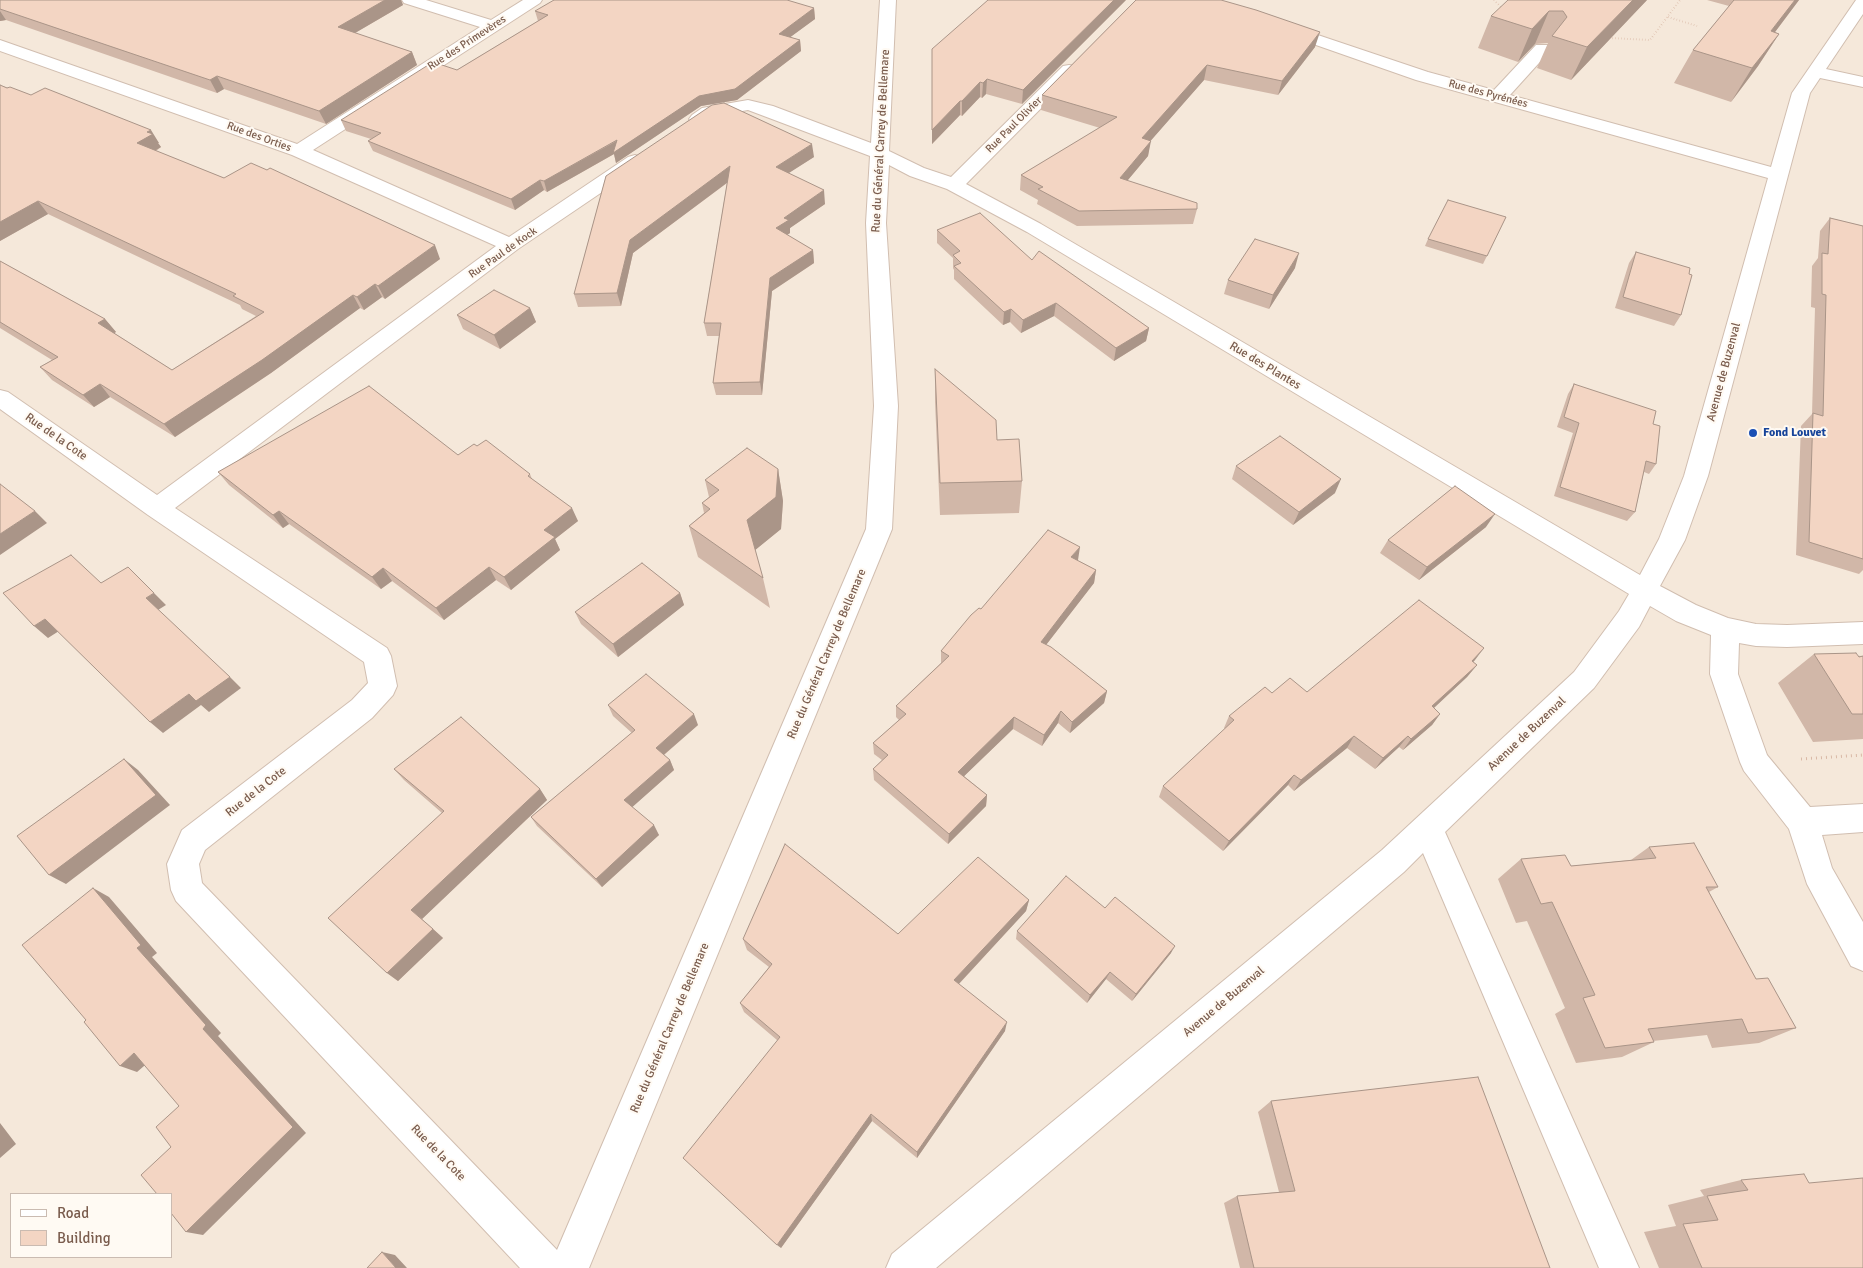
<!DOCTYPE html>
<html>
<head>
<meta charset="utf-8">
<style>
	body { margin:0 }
	#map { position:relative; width:1863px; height:1268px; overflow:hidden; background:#fdf6ec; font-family:Signika,sans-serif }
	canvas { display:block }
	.legend { position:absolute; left:10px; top:1193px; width:162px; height:65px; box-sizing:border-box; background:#fffaf3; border:1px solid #cabbb1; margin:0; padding:6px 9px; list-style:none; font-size:15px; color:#7a5c4d }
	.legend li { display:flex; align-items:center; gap:10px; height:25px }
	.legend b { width:25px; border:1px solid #cabbb1 }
</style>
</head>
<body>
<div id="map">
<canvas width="1863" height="1268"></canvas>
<ul class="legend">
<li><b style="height:6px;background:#fff"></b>Road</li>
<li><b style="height:14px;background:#f3d5c3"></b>Building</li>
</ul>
</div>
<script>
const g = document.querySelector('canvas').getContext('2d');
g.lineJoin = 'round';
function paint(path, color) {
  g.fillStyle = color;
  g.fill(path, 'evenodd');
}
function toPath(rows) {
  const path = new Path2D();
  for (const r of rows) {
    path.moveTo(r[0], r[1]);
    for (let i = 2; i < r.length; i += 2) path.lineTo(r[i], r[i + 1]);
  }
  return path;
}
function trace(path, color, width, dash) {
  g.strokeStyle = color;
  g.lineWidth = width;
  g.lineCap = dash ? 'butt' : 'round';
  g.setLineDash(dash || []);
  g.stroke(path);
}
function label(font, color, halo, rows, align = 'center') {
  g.font = font + ' Signika,sans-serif';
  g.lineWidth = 4;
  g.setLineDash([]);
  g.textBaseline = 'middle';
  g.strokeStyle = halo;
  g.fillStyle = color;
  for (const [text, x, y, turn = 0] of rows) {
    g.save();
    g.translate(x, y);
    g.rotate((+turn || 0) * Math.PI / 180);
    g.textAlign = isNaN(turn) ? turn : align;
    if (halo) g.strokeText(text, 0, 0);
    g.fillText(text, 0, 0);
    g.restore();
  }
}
paint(toPath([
	[0,0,1863,0,1863,1268,0,1268],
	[11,1194,171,1194,171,1257,11,1257]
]), '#f5e8da');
const minor = toPath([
	[402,0,426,0,491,20,523,0,542,0,540,3,313,150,509,237,628,157,635,155,642,157,644,161,642,165,518,249,175,508,387,648,391,656,397,686,393,695,372,718,205,850,199,864,202,883,557,1250,866,529,874,406,866,223,870,156,748,110,713,116,704,123,698,124,692,123,689,119,692,115,702,108,748,100,773,106,871,143,880,0,896,0,889,151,924,168,951,177,1063,66,1069,65,1075,66,1078,70,1075,74,966,184,1041,224,1640,575,1659,539,1684,476,1768,178,1416,80,1276,31,1274,28,1276,25,1288,25,1428,72,1494,90,1536,45,1548,45,1550,49,1548,53,1510,95,1771,167,1792,93,1856,0,1863,0,1863,14,1826,69,1863,77,1863,87,1820,78,1810,93,1708,476,1685,540,1660,586,1696,605,1728,618,1756,624,1787,625,1863,622,1863,644,1787,647,1756,646,1739,643,1738,674,1767,755,1810,807,1863,804,1863,832,1822,835,1832,868,1863,922,1863,971,1851,966,1807,884,1789,829,1744,771,1740,762,1710,674,1711,635,1676,621,1650,606,1639,627,1594,688,1445,832,1639,1268,1599,1268,1423,853,1404,872,936,1268,886,1268,892,1254,1382,850,1574,672,1619,611,1629,594,1027,232,947,189,910,176,889,165,886,223,898,406,892,529,589,1268,520,1268,176,901,171,890,167,864,182,830,352,700,368,683,364,662,148,515,0,409,0,390,8,392,157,495,496,246,292,155,0,51,0,40,297,144,480,27,404,3,402,0]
]);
trace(minor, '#d1beb0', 2);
trace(toPath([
	[1494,0,1502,8],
	[1668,17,1697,26],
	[1609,38,1650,40,1680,0]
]), '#d9b8a5', 2, [0.5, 2.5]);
trace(toPath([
	[1801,759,1863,755]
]), '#d9b8a5', 3, [1, 4]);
paint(minor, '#fff');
paint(toPath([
	[0,0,401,0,403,5,355,33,412,52,417,65,326,124,224,89,217,93,6,20,0,21,0,22],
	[1126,0,1022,104,986,94,982,98,980,97,962,116,960,115,932,144,932,49],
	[1136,0,1315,47,1278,95,1204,80,1150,141,1148,156,1127,181,1197,209,1193,224,1077,226,1037,204,1038,200,1020,190,1021,175,1100,128,1041,110,1042,95],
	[1647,0,1571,80,1537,68,1548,43,1535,44,1518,62,1478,48,1491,16],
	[1707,0,1799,0,1775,32,1779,34,1758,66,1731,102,1674,83,1693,50,1729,6],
	[814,8,815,19,790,37,800,40,801,51,737,100,701,106,616,163,614,154,547,192,544,190,515,210,373,151,368,141,371,139,346,131,341,120,457,70,538,21,535,11],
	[0,85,159,143,158,143,161,147,156,151,224,178,440,259,385,299,382,297,364,310,360,308,271,373,175,437,110,397,94,407,52,380,40,367,52,360,0,328,0,261,105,319,116,332,114,333,172,370,256,316,242,309,240,305,48,214,0,241],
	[814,157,788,173,825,204,790,228,790,233,787,235,813,250,814,263,772,291,762,395,716,395,713,383,719,336,707,336,704,323,727,183,633,253,621,306,578,307,574,294,606,176],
	[1506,217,1483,264,1425,246,1428,239],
	[1830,218,1863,226,1863,570,1859,574,1796,555,1801,426,1812,414,1815,308,1811,307,1812,266,1818,258,1820,231],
	[937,230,1032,260,1149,328,1146,341,1114,361,1054,316,1021,333,1010,322,1003,325,954,279,954,270,953,268,953,258,937,243],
	[1636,252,1689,274,1681,315,1674,326,1615,308,1629,263],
	[1295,268,1269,309,1224,294,1228,280],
	[530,308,536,322,500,349,463,329,457,315],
	[935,369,997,440,1022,481,1019,513,940,515,935,402],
	[1574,384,1653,424,1656,464,1649,474,1644,472,1635,512,1627,521,1554,496,1573,433,1557,427,1568,394],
	[477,446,530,474,532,479,578,521,555,539,560,550,511,590,496,580,444,620,392,581,381,589,289,524,283,528,229,485,218,472,458,455],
	[1236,466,1335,493,1293,525,1232,479],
	[778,469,783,501,781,529,755,550,763,578,770,608,698,557,689,526,704,513,702,503,709,497,705,480],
	[1486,527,1419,580,1380,553,1388,540],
	[1077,560,1096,570,1094,583,1046,645,1107,691,1104,703,1070,733,1058,723,1042,746,1013,729,964,776,987,795,986,806,948,844,874,780,873,769,882,760,874,754,873,743,899,720,896,717,896,706,941,663,941,651,981,609,1078,560],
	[680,593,684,605,618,657,581,624,575,612],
	[1814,654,1863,656,1863,739,1813,742,1778,683],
	[1475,660,1473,662,1477,665,1467,677,1434,708,1440,714,1432,725,1403,750,1399,747,1375,769,1347,748,1294,791,1288,785,1223,851,1159,797,1163,786,1225,729,1224,728,1229,716,1272,693,1307,692],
	[608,705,698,725,664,755,670,760,674,770,632,807,659,835,602,887,537,826,531,817,632,733,613,716],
	[394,769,540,789,547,800,422,919,443,938,398,981,387,973,442,813,404,780],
	[1649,847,1718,887,1709,892,1756,979,1796,1028,1759,1043,1712,1048,1707,1035,1653,1041,1654,1042,1622,1057,1576,1063,1555,1014,1565,1008,1527,921,1516,923,1498,879,1521,859,1571,866,1631,860],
	[1029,900,1026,911,959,984,1005,1031,917,1158,872,1121,781,1248,777,1040,744,1012,740,1003,769,967,747,950,743,939,898,934],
	[1105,908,1171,953,1132,1001,1106,979,1087,1003,1016,939,1017,931],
	[1271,1101,1550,1268,1240,1268,1224,1203,1237,1196,1279,1192,1258,1112],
	[1741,1180,1809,1183,1863,1268,1659,1268,1644,1232,1676,1226,1668,1205,1704,1196,1700,1190]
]), '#d1b7a8');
paint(toPath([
	[385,0,401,0,403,5,343,40,338,27],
	[1114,0,1126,0,1022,104,1023,90],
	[1633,0,1647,0,1571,80,1587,47],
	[1795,0,1799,0,1751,64,1771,31],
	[814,8,815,19,781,44,779,34],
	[0,11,6,20,0,21,0,22],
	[1549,11,1535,44,1518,62,1532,29],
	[1320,32,1315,47,1278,95,1282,81],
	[1779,34,1758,66,1731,102,1752,68],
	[800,40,801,51,737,100,701,106,616,163,614,154,547,192,544,181],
	[412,52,417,65,326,124,319,111],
	[1207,65,1204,80,1140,153,1142,138],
	[217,76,224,89,217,93,210,80],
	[987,79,986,94,982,98,983,83],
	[980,82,980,97,962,116,962,101],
	[960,101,960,115,932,144,932,130],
	[151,130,159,143,158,143,161,147,146,156,137,143,147,132],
	[1151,141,1148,156,1117,193,1120,178],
	[812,144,814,157,778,180,776,167],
	[730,166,732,179,633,253,621,306,617,293,630,240],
	[540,180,544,190,515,210,511,199],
	[824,190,825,204,790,228,790,233,778,241,776,228,784,218],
	[38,201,48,214,0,241,0,222],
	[435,245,440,259,385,299,378,286],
	[813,250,814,263,772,291,762,395,760,382,770,278],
	[1299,253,1295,268,1269,309,1273,295],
	[375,284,382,297,364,310,357,297],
	[353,295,360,308,271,373,175,437,164,424],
	[1056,303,1054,316,1021,333,1023,320],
	[530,308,536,322,500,349,494,335],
	[1011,309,1010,322,1003,325,1004,312],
	[105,319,116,332,109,336,98,323],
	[1149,328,1146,341,1114,361,1116,348],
	[100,384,110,397,94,407,83,395],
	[778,469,783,501,781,529,754,551,747,520],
	[1341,479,1335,493,1293,525,1299,512],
	[572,508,578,521,555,539,560,550,511,590,504,577,544,530],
	[35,511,47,523,0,555,0,534],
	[279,511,289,524,283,528,273,515],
	[1495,514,1486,527,1419,580,1427,567],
	[1080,547,1078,560,1069,570,1071,557],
	[489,567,496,580,444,620,436,608],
	[383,568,392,581,381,589,372,577],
	[1096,570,1094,583,1039,654,1041,642],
	[154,593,166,605,158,610,146,598],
	[680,593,684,605,618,657,613,644],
	[45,619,59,631,48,638,34,626],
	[1484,648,1475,660,1463,673,1472,661],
	[1477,665,1467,677,1423,718,1432,706],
	[230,677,241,688,209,712,201,705,163,733,150,722,189,694],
	[1107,691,1104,703,1070,733,1072,722],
	[1061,711,1058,723,1042,746,1044,735],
	[694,714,698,725,660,758,656,748],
	[1440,714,1432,725,1403,750,1411,739],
	[1014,717,1013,729,958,782,958,772],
	[1354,736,1347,748,1294,791,1301,780],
	[1408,736,1399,747,1375,769,1383,758],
	[124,759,138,770,170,805,66,884,49,875],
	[670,760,674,770,629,810,624,800],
	[1294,775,1288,785,1223,851,1229,841],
	[540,789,547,800,422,919,411,910],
	[987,795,986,806,948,844,949,834],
	[654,825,659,835,602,887,596,879],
	[93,888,109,897,157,953,152,957,221,1033,218,1036,306,1133,203,1235,186,1232,203,1029,137,948],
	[1029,900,1026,911,954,989,954,980],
	[433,929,443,938,398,981,387,973],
	[1175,946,1171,953,1132,1001,1136,994],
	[1110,972,1106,979,1087,1003,1090,995],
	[1007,1022,1005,1031,917,1158,917,1152],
	[134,1053,151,1060,137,1072,120,1066],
	[871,1114,872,1121,781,1248,777,1245],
	[0,1123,16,1144,0,1158],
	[382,1252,395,1255,407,1268,396,1268]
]), '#aa9588');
const building = toPath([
	[0,0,385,0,338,27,412,52,319,111,217,76,210,80,0,9,0,0],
	[554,0,787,0,814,8,779,34,800,40,735,89,699,96,613,153,617,140,544,181,540,180,511,199,368,141,381,133,341,120,433,62,457,70,548,15,535,11,554,0],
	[988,0,1114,0,1023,90,987,79,983,83,980,82,962,101,960,101,932,130,932,49,988,0],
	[1136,0,1221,0,1256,10,1320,32,1282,81,1207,65,1142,138,1151,141,1120,178,1197,203,1197,209,1079,211,1038,189,1043,187,1021,175,1117,117,1042,95,1136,0],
	[1508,0,1633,0,1587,47,1552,36,1567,17,1563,11,1549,11,1532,29,1491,16,1508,0],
	[1734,0,1795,0,1771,31,1779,34,1752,68,1693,50,1734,0],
	[0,85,7,88,10,87,31,95,45,88,151,130,147,132,153,134,137,143,224,178,251,163,267,170,270,168,435,245,378,286,375,284,357,297,353,295,262,360,164,424,100,384,83,395,40,367,58,357,0,322,0,261,105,319,98,323,172,370,264,312,233,296,236,294,38,201,0,222,0,85],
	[724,103,812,144,776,167,824,190,784,218,789,220,776,228,813,250,770,278,760,382,713,383,721,323,704,323,730,166,630,240,617,293,574,294,606,176,712,105,724,103],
	[1448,200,1506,217,1487,256,1428,239,1448,200],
	[980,213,1032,260,1039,251,1149,328,1116,348,1056,303,1023,320,1011,309,1004,312,954,266,961,263,953,255,960,251,937,230,980,213],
	[1830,218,1863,226,1863,559,1809,542,1813,413,1823,416,1826,295,1822,294,1822,253,1828,254,1830,218],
	[1255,239,1299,253,1273,295,1228,280,1255,239],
	[1636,252,1690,268,1689,274,1692,275,1681,315,1623,297,1636,252],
	[494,290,530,308,494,335,457,315,494,290],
	[935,369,996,420,997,440,1019,439,1022,481,940,483,935,369],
	[1574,384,1656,411,1653,424,1660,426,1656,464,1646,461,1635,512,1560,487,1579,423,1564,417,1574,384],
	[369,386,458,455,474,444,477,446,486,440,530,474,528,476,572,508,544,530,555,537,504,577,489,567,436,608,383,568,372,577,279,511,273,515,218,472,369,386],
	[1280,436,1341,479,1299,512,1236,466,1280,436],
	[747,448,778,469,776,497,747,520,763,578,689,526,710,509,702,503,719,490,705,480,747,448],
	[0,484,35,511,0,534,0,484],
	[1455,486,1495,514,1427,567,1388,540,1455,486],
	[1048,530,1080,547,1071,557,1096,570,1041,642,1051,647,1107,691,1072,722,1061,711,1044,735,1014,717,958,772,987,795,949,834,873,769,888,755,873,743,906,714,896,706,949,656,941,651,971,615,979,608,981,609,1048,530],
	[71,555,101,583,128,567,154,593,146,598,230,677,196,701,189,694,150,722,45,619,34,626,3,593,71,555],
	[642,563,680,593,613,644,575,612,642,563],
	[1419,600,1484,648,1472,661,1477,665,1432,706,1440,714,1411,739,1408,736,1383,758,1354,736,1301,780,1294,775,1229,841,1163,786,1234,720,1229,716,1265,687,1272,693,1290,678,1307,692,1419,600],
	[1856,653,1859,657,1863,656,1863,714,1852,714,1814,654,1856,653],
	[646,674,694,714,656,748,670,760,624,800,654,825,596,879,531,817,635,730,608,705,646,674],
	[461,717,540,789,411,910,433,929,387,973,328,918,444,811,394,769,461,717],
	[124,759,156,795,49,875,17,836,124,759],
	[1694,843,1718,887,1706,887,1756,979,1768,978,1796,1028,1748,1033,1742,1019,1648,1029,1654,1042,1605,1048,1583,998,1595,995,1552,902,1541,904,1521,859,1565,855,1571,866,1656,858,1649,847,1694,843],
	[785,844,898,934,978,857,1029,900,954,980,1007,1022,917,1152,871,1114,777,1245,683,1158,780,1037,740,1003,772,964,743,939,785,844],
	[1066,876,1105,908,1115,897,1175,946,1136,994,1110,972,1090,995,1017,931,1066,876],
	[93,888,141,945,137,948,206,1025,203,1029,293,1127,186,1232,171,1213,171,1194,157,1194,141,1175,171,1147,156,1127,179,1106,134,1053,120,1066,84,1022,86,1020,22,945,93,888],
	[1478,1077,1550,1268,1254,1268,1237,1196,1295,1191,1271,1101,1478,1077],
	[1804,1174,1809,1183,1863,1178,1863,1268,1702,1268,1683,1224,1718,1220,1707,1196,1748,1190,1741,1180,1804,1174],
	[382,1252,396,1268,367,1268,382,1252]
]);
paint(building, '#f3d5c3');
trace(building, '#aa9588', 1);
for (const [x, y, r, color] of [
	[1753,433,5,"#1a4fb4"]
]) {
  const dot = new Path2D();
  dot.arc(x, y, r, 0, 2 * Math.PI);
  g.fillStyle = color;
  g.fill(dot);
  trace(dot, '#fffaf3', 2);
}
label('11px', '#7a5c4d', '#fffaf3', [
	["Rue des Primevères",467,43,-33],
	["Rue des Pyrénées",1488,94,15],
	["Rue Paul Olivier",1014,125,-45],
	["Rue des Orties",259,137,20],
	["Rue Paul de Kock",503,253,-35]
]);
label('12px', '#7a5c4d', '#fffaf3', [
	["Rue du Général Carrey de Bellemare",881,141,-87],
	["Rue des Plantes",1265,366,31],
	["Avenue de Buzenval",1724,372,-75],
	["Rue de la Cote",56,437,35],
	["Rue du Général Carrey de Bellemare",827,654,-67],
	["Avenue de Buzenval",1527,734,-43],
	["Rue de la Cote",256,792,-38],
	["Avenue de Buzenval",1224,1002,-40],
	["Rue du Général Carrey de Bellemare",670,1028,-67],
	["Rue de la Cote",438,1153,46]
]);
label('bold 12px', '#164399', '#fffaf3', [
	["Fond Louvet",1763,433]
], 'left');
</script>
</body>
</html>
